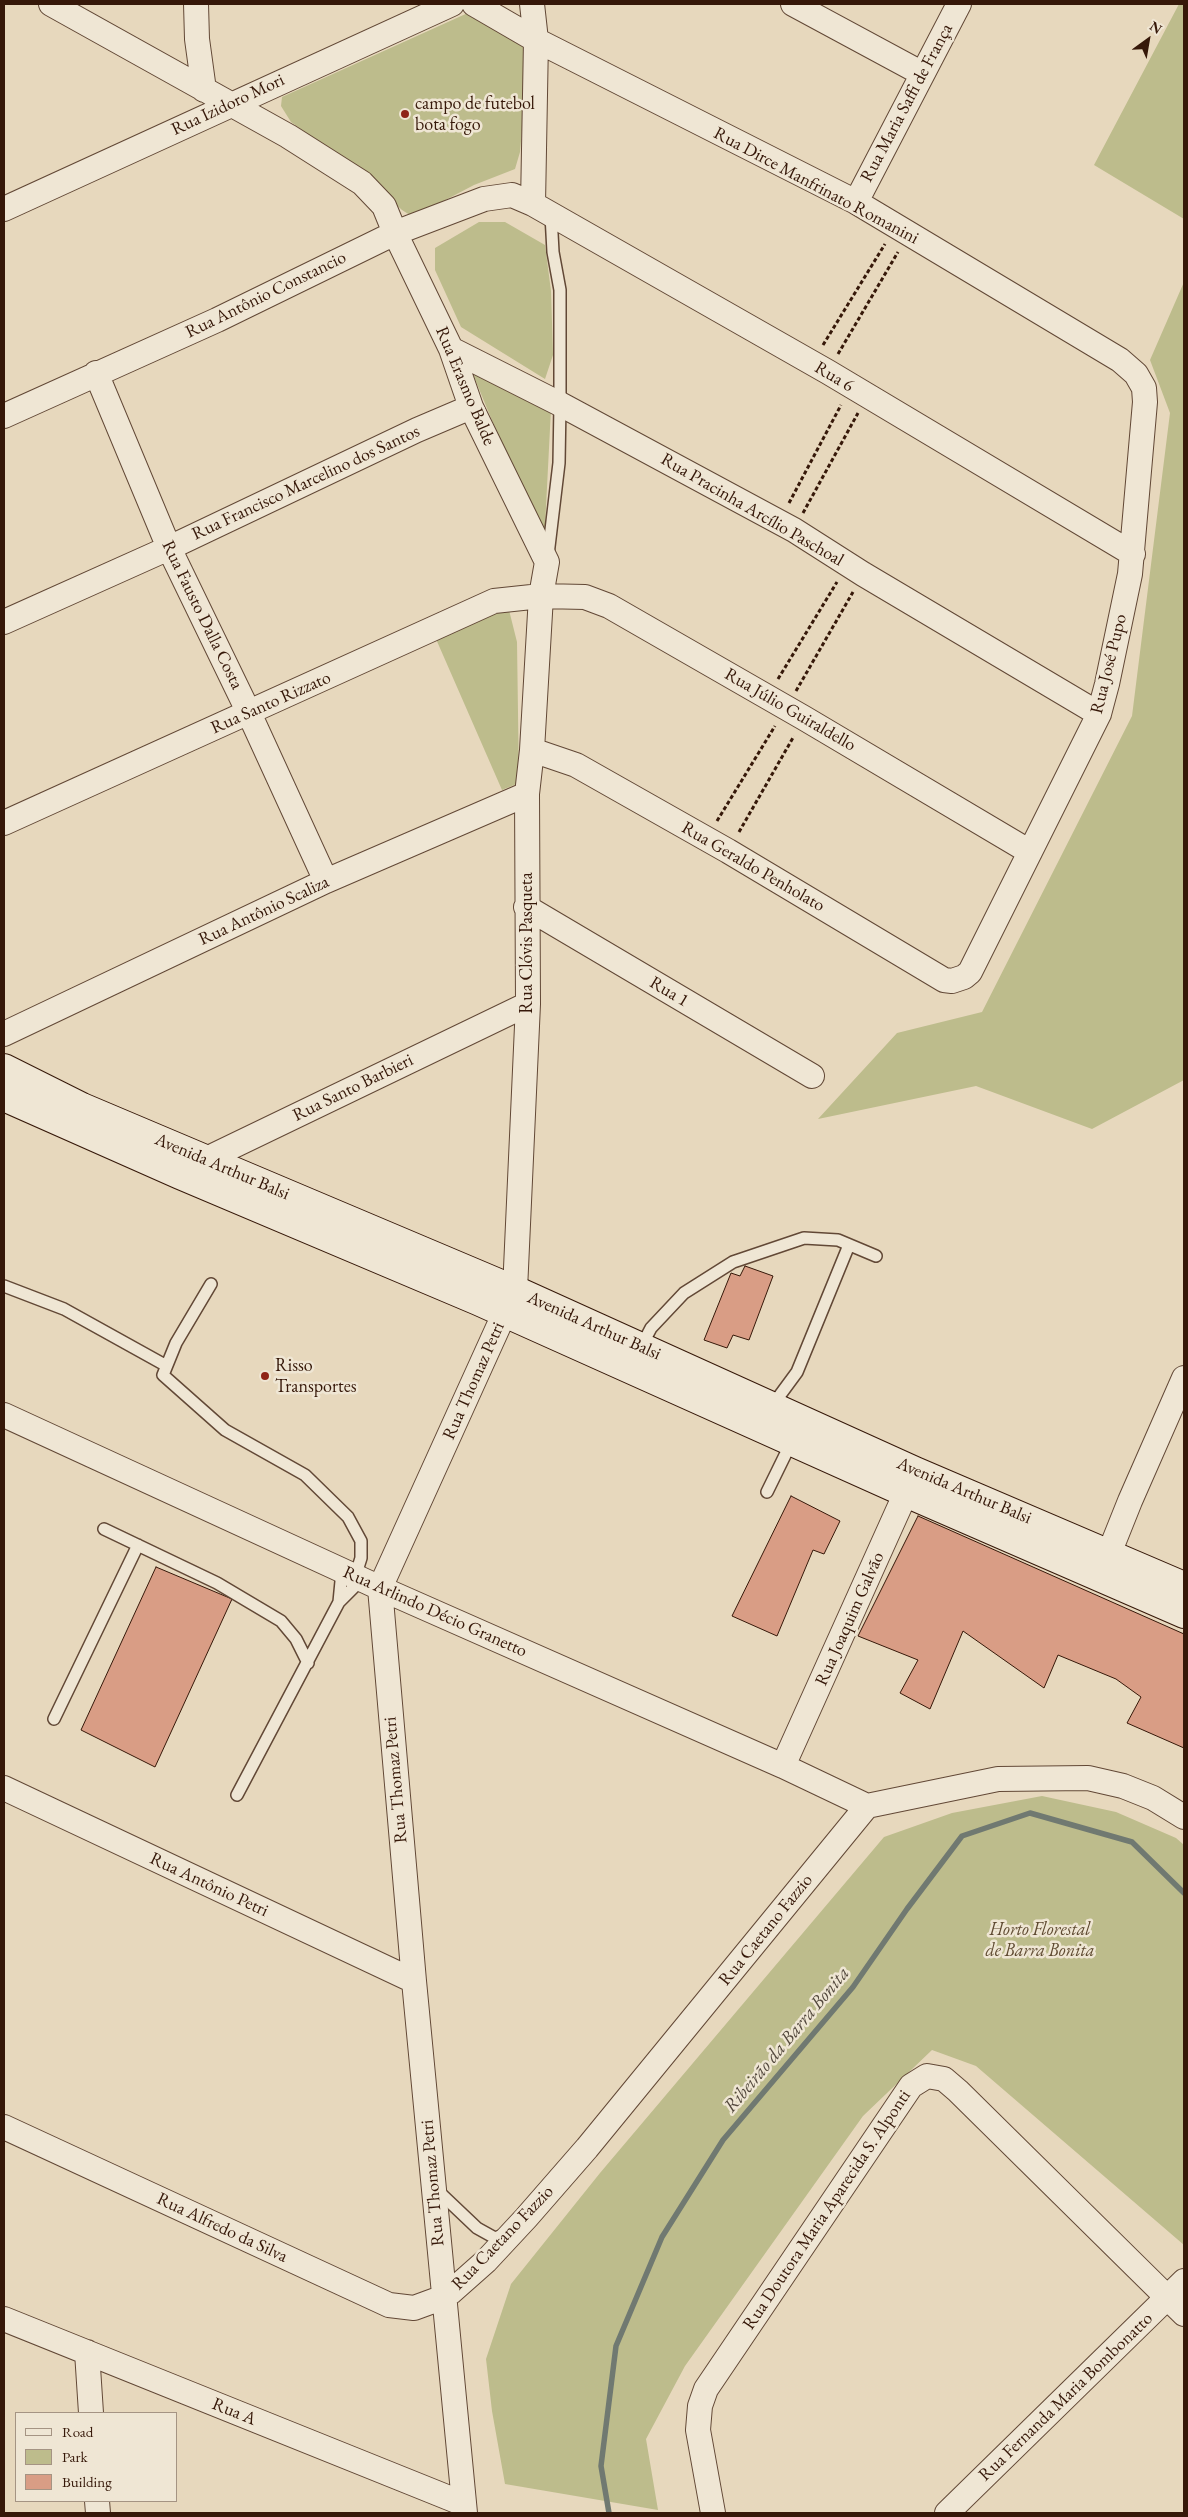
<!DOCTYPE html>
<html>
<head>
<meta charset="utf-8">
<style>
	body { margin:0 }
	#map { position:relative; width:1188px; height:2517px; overflow:hidden; background:#e7d8bd; font-family:"EB Garamond",serif }
	canvas { display:block }
	.frame { position:absolute; inset:0; border:5px solid #361809; pointer-events:none }
	.legend { position:absolute; left:15px; top:2412px; width:162px; height:90px; box-sizing:border-box; background:#efe6d4; border:1px solid #a59483; margin:0; padding:6px 9px; list-style:none; font-size:15px; color:#361809 }
	.legend li { display:flex; align-items:center; gap:10px; height:25px }
	.legend b { width:25px; border:1px solid #a59483 }
	.north { position:absolute; left:1123px; top:15px; width:50px; height:50px; -webkit-text-stroke:4px #efe6d4; paint-order:stroke; rotate:32deg; font-size:14px; font-weight:700; line-height:20px; text-align:center; color:#361809 }
	.north::after { content:''; display:block; margin:auto; width:18px; height:22px; background:#361809; clip-path:polygon(50% 0,100% 100%,50% 72%,0 100%) }
</style>
</head>
<body>
<div id="map">
<canvas width="1188" height="2517"></canvas>
<div class="frame"></div>
<ul class="legend">
<li><b style="height:6px;background:#efe6d4"></b>Road</li>
<li><b style="height:14px;background:#bdbc8c"></b>Park</li>
<li><b style="height:14px;background:#d99d85"></b>Building</li>
</ul>
<div class="north">N</div>
</div>
<script>
const g = document.querySelector('canvas').getContext('2d');
g.lineJoin = 'round';
function paint(path, color) {
  g.fillStyle = color;
  g.fill(path, 'evenodd');
}
function toPath(rows) {
  const path = new Path2D();
  for (const r of rows) {
    path.moveTo(r[0], r[1]);
    for (let i = 2; i < r.length; i += 2) path.lineTo(r[i], r[i + 1]);
  }
  return path;
}
function trace(path, color, width, dash) {
  g.strokeStyle = color;
  g.lineWidth = width;
  g.lineCap = dash ? 'butt' : 'round';
  g.setLineDash(dash || []);
  g.stroke(path);
}
function label(font, color, halo, rows, align = 'center') {
  g.font = font + ' "EB Garamond",serif';
  g.lineWidth = 5;
  g.setLineDash([]);
  g.textBaseline = 'middle';
  g.strokeStyle = halo;
  g.fillStyle = color;
  for (const [text, x, y, turn = 0] of rows) {
    g.save();
    g.translate(x, y);
    g.rotate((+turn || 0) * Math.PI / 180);
    g.textAlign = isNaN(turn) ? turn : align;
    if (halo) g.strokeText(text, 0, 0);
    g.fillText(text, 0, 0);
    g.restore();
  }
}
paint(toPath([
	[1179,4,1184,4,1184,219,1094,165],
	[470,12,524,46,526,87,520,152,515,169,474,185,413,217,402,210,359,171,291,122,281,106,282,97],
	[479,222,505,222,545,245,551,291,553,355,545,379,461,327,435,270,435,248],
	[1184,282,1184,1080,1092,1129,976,1086,818,1119,897,1033,982,1012,1132,716,1170,413,1150,360],
	[472,372,551,409,544,546],
	[501,609,509,610,517,642,519,783,502,790,436,639],
	[1042,1796,1116,1812,1176,1838,1184,1845,1184,2245,976,2066,932,2050,863,2116,685,2366,646,2439,658,2510,505,2484,492,2411,486,2359,511,2284,600,2173,884,1837,952,1813]
]), '#bdbc8c');
trace(toPath([
	[609,2513,601,2466,616,2346,662,2237,723,2140,853,1987,907,1909,962,1836,1030,1813,1132,1842,1184,1893]
]), '#707971', 5.5);
const building = toPath([
	[745,1266,773,1276,749,1340,733,1335,727,1348,704,1340,731,1273,740,1276,745,1266],
	[791,1496,840,1521,824,1554,813,1550,777,1636,732,1616,791,1496],
	[918,1516,1184,1634,1184,1748,1127,1723,1141,1697,1116,1679,1058,1655,1044,1688,963,1631,930,1709,900,1693,918,1660,858,1636,918,1516],
	[156,1567,232,1599,155,1767,81,1730,156,1567]
]);
paint(building, '#d99d85');
trace(building, '#361809', 1);
const service = toPath([
	[548,555,559,463,560,404,560,290,553,252,551,215],
	[211,1284,176,1343,163,1375,225,1430,305,1475,348,1517,361,1541,361,1558,355,1577],
	[4,1286,64,1309,165,1365],
	[641,1347,651,1328,684,1293,733,1262,804,1238,838,1240,876,1256],
	[772,1406,797,1372,849,1245],
	[767,1492,792,1441],
	[104,1529,217,1583,281,1621,296,1639,308,1663],
	[339,1602,342,1571],
	[54,1719,138,1545],
	[237,1795,339,1602,361,1580],
	[438,2191,477,2228,495,2238,506,2234]
]);
const minor = toPath([
	[51,4,288,136,362,183,384,206,395,233,451,349,471,407,547,562,541,596,532,750,527,794,528,1004,515,1290,380,1588,414,1981,465,2513],
	[196,4,197,39,204,90],
	[474,4,536,40,856,202,1120,360,1136,374,1144,388,1145,402,1130,574,1107,684,1099,714,970,972,964,977,952,981,944,980,728,851,576,765,532,750],
	[532,4,536,40,533,204],
	[793,4,921,73],
	[856,202,959,4],
	[4,209,452,4],
	[451,349,560,404,794,530,863,574,1099,714],
	[96,373,169,548,249,713,326,881],
	[4,416,217,320,395,233,484,199,512,195,533,204,828,372,1133,554],
	[4,622,169,548,417,430,471,407],
	[4,823,494,601,541,596,585,597,609,606,804,718,1030,852],
	[526,907,812,1076],
	[4,1034,326,881,527,794],
	[194,1165,528,1004],
	[4,1415,389,1592,783,1766,867,1806],
	[1102,1571,1130,1501,1184,1378],
	[783,1766,913,1477],
	[4,1788,414,1981],
	[4,2127,389,2305,414,2308,444,2297,451,2292,486,2261,526,2218,587,2148,867,1806,998,1779,1088,1778,1123,1786,1153,1798,1184,1817],
	[4,2319,464,2504],
	[87,2352,91,2413],
	[97,2501,98,2513],
	[713,2513,698,2430,700,2406,706,2389,911,2086,927,2076,944,2079,958,2091,1184,2314],
	[947,2513,1184,2281]
]);
const secondary = toPath([
	[4,1068,82,1107,515,1290,915,1471,1184,1586],
	[4,1097,180,1175,478,1301,906,1493,1184,1614]
]);
trace(service, '#624836', 14);
trace(minor, '#624836', 26);
trace(secondary, '#361809', 30);
trace(toPath([
	[823,345,885,244],
	[838,354,898,252],
	[789,503,841,405],
	[803,513,858,413],
	[778,679,837,582],
	[796,691,853,592],
	[717,821,775,726],
	[739,832,794,736]
]), '#361809', 3, [4, 2.5]);
trace(service, '#efe6d4', 11);
trace(minor, '#efe6d4', 24);
trace(secondary, '#efe6d4', 28);
for (const [x, y, r, color] of [
	[405,114,5,"#8f2418"],
	[265,1376,5,"#8f2418"]
]) {
  const dot = new Path2D();
  dot.arc(x, y, r, 0, 2 * Math.PI);
  g.fillStyle = color;
  g.fill(dot);
  trace(dot, '#efe6d4', 2);
}
label('18px', '#361809', '#efe6d4', [
	["Rua Maria Saffi de França",907,103,-62],
	["Rua Izidoro Mori",228,105,-25],
	["Rua Dirce Manfrinato Romanini",816,186,28],
	["Rua Antônio Constancio",266,295,-26],
	["Rua 6",834,377,31],
	["Rua Erasmo Balde",465,386,67],
	["Rua Francisco Marcelino dos Santos",306,483,-25],
	["Rua Pracinha Arcílio Paschoal",752,510,30],
	["Rua Fausto Dalla Costa",202,615,64],
	["Rua José Pupo",1109,664,-76],
	["Rua Santo Rizzato",271,703,-24],
	["Rua Júlio Guiraldello",790,710,30],
	["Rua Geraldo Penholato",753,867,30],
	["Rua Antônio Scaliza",264,911,-25],
	["Rua Clóvis Pasqueta",527,943,-90],
	["Rua 1",669,992,31],
	["Rua Santo Barbieri",353,1088,-26],
	["Avenida Arthur Balsi",222,1167,23],
	["Avenida Arthur Balsi",594,1326,24],
	["Rua Thomaz Petri",474,1381,-66],
	["Avenida Arthur Balsi",964,1491,23],
	["Rua Arlindo Décio Granetto",435,1612,24],
	["Rua Joaquim Galvão",850,1619,-66],
	["Rua Thomaz Petri",396,1780,-95],
	["Rua Antônio Petri",209,1885,25],
	["Rua Caetano Fazzio",766,1930,-51],
	["Rua Thomaz Petri",433,2183,-95],
	["Rua Doutora Maria Aparecida S. Alponti",827,2210,-56],
	["Rua Alfredo da Silva",222,2228,25],
	["Rua Caetano Fazzio",503,2238,-46],
	["Rua Fernanda Maria Bombonatto",1066,2397,-44],
	["Rua A",234,2412,22]
]);
label('18px', '#361809', '#efe6d4', [
	["campo de futebol",415,104],
	["bota fogo",415,125],
	["Risso",275,1366],
	["Transportes",275,1387]
], 'left');
label('italic 18px', '#5e4930', '#efe6d4', [
	["Horto Florestal",1040,1930],
	["de Barra Bonita",1040,1951]
]);
label('italic 19px', '#53483d', '#efe6d4', [
	["Ribeirão da Barra Bonita",787,2040,-50]
]);
</script>
</body>
</html>
